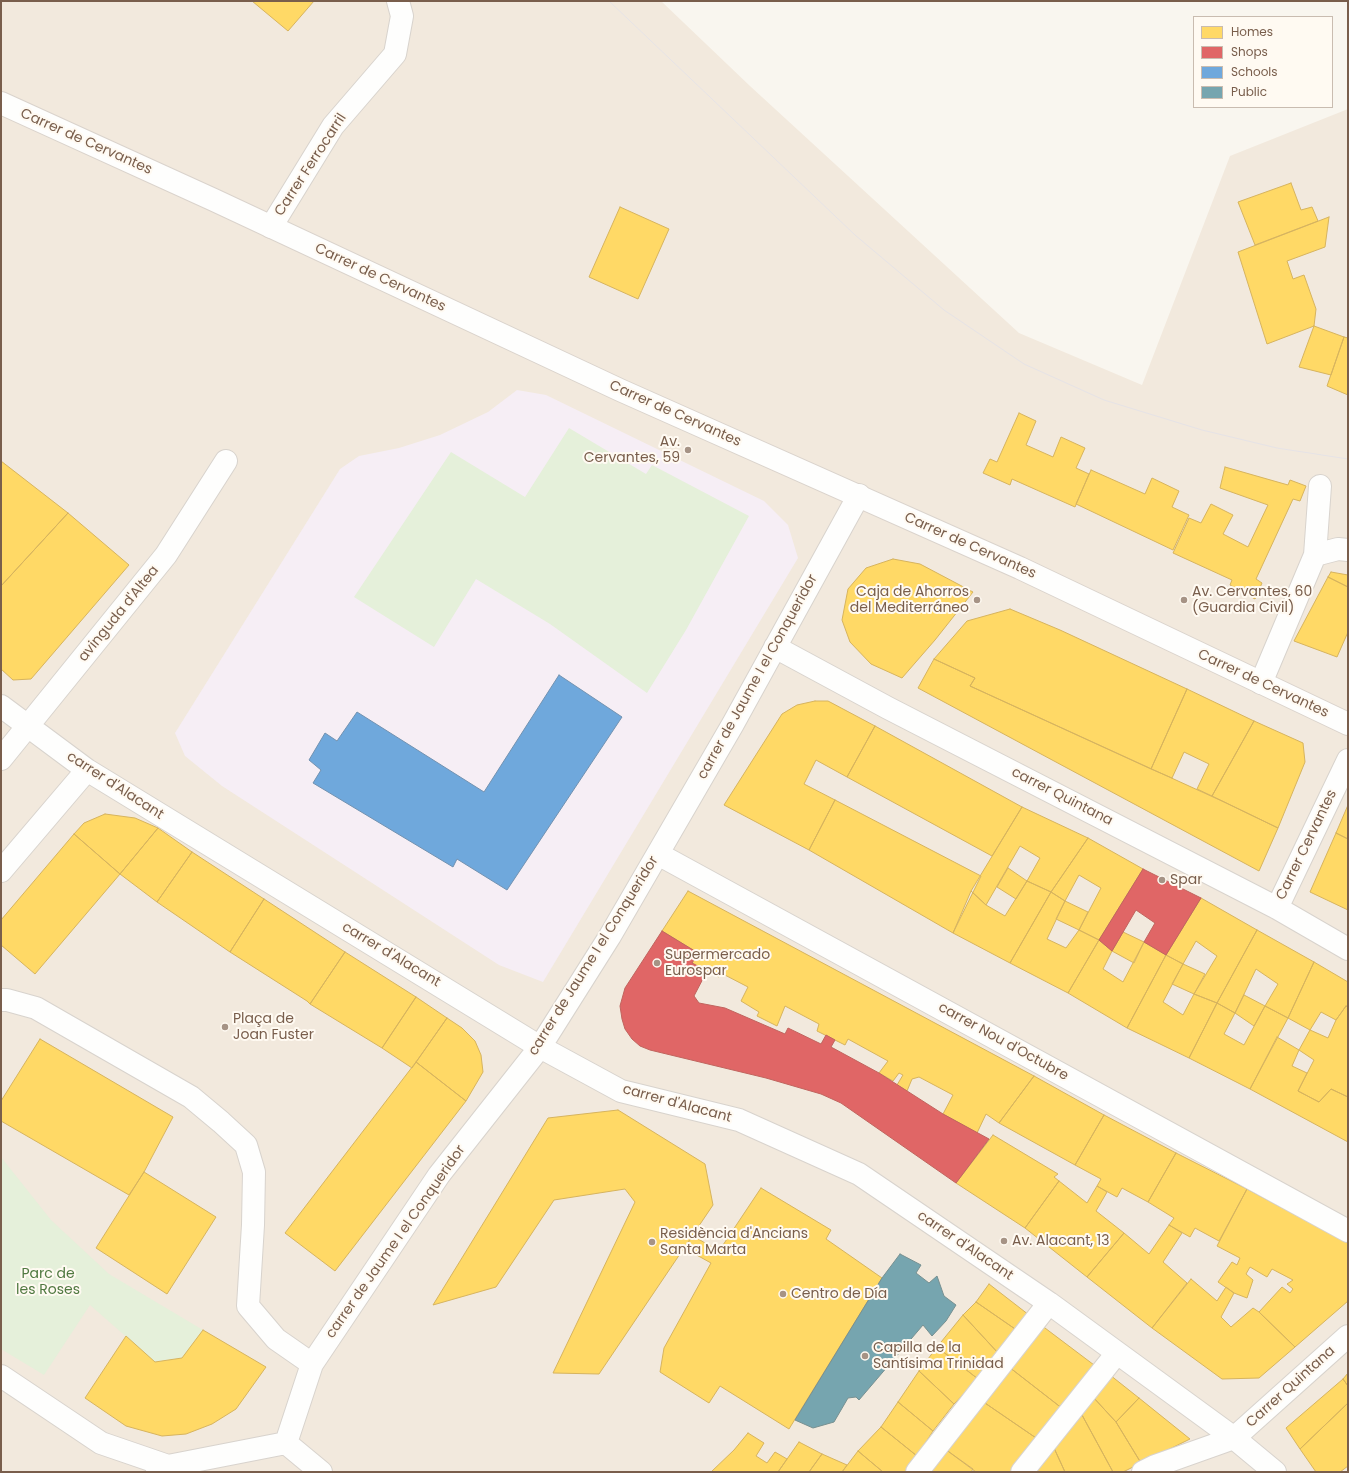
<!DOCTYPE html>
<html>
<head>
<meta charset="utf-8">
<style>
	body { margin:0 }
	#map { position:relative; width:1349px; height:1473px; overflow:hidden; background:#f9f6ef; font-family:Poppins,sans-serif }
	canvas { display:block }
	.frame { position:absolute; inset:0; border:2px solid #795e4c; pointer-events:none }
	.legend { position:absolute; left:1193px; top:16px; width:140px; height:92px; box-sizing:border-box; background:#fffaf2; border:1px solid #c9bcb0; margin:0; padding:5px 7px; list-style:none; font-size:12px; color:#795e4c }
	.legend li { display:flex; align-items:center; gap:8px; height:20px }
	.legend b { width:20px; border:1px solid #c9bcb0 }
</style>
</head>
<body>
<div id="map">
<canvas width="1349" height="1473"></canvas>
<div class="frame"></div>
<ul class="legend">
<li><b style="height:11px;background:#ffd966"></b>Homes</li>
<li><b style="height:11px;background:#e06666"></b>Shops</li>
<li><b style="height:11px;background:#6fa8dc"></b>Schools</li>
<li><b style="height:11px;background:#76a5af"></b>Public</li>
</ul>
</div>
<script>
const g = document.querySelector('canvas').getContext('2d');
g.lineJoin = 'round';
function paint(path, color) {
  g.fillStyle = color;
  g.fill(path, 'evenodd');
}
function toPath(rows) {
  const path = new Path2D();
  for (const r of rows) {
    path.moveTo(r[0], r[1]);
    for (let i = 2; i < r.length; i += 2) path.lineTo(r[i], r[i + 1]);
  }
  return path;
}
function trace(path, color, width, dash) {
  g.strokeStyle = color;
  g.lineWidth = width;
  g.lineCap = dash ? 'butt' : 'round';
  g.setLineDash(dash || []);
  g.stroke(path);
}
function label(font, color, halo, rows, align = 'center') {
  g.font = font + ' Poppins,sans-serif';
  g.lineWidth = 4;
  g.setLineDash([]);
  g.textBaseline = 'middle';
  g.strokeStyle = halo;
  g.fillStyle = color;
  for (const [text, x, y, turn = 0] of rows) {
    g.save();
    g.translate(x, y);
    g.rotate((+turn || 0) * Math.PI / 180);
    g.textAlign = isNaN(turn) ? turn : align;
    if (halo) g.strokeText(text, 0, 0);
    g.fillText(text, 0, 0);
    g.restore();
  }
}
paint(toPath([
	[1,1,661,1,750,86,1019,333,1142,385,1230,156,1348,109,1348,1472,1,1472]
]), '#f2e9dd');
paint(toPath([
	[517,390,546,395,764,501,788,525,798,558,543,982,499,965,222,786,185,756,175,733,340,469,359,456,399,448,440,435,488,412]
]), '#f6eef5');
paint(toPath([
	[569,428,646,474,652,465,749,516,686,630,647,693,550,624,476,579,434,647,354,597,451,452,525,497],
	[1,1157,51,1220,109,1274,203,1330,182,1358,155,1362,90,1305,44,1375,1,1349]
]), '#e5f0da');
const homes = toPath([
	[252,1,314,1,288,31,252,1],
	[1291,183,1301,210,1312,207,1318,221,1255,245,1238,202,1291,183],
	[620,207,669,229,638,299,589,277,620,207],
	[1329,217,1325,247,1287,261,1293,279,1304,275,1316,309,1314,326,1267,344,1238,252,1329,217],
	[1314,326,1344,337,1331,375,1299,367,1314,326],
	[1344,337,1348,338,1348,395,1327,386,1344,337],
	[1019,413,1036,421,1026,445,1053,457,1061,437,1085,448,1076,468,1089,474,1075,507,1012,479,1010,485,983,473,990,459,997,462,1019,413],
	[1,461,68,513,1,586,1,461],
	[1225,467,1288,485,1290,480,1306,486,1300,501,1293,499,1256,579,1262,583,1255,599,1230,585,1232,580,1173,553,1189,518,1201,523,1211,504,1233,515,1223,534,1248,547,1268,505,1220,488,1225,467],
	[1091,470,1145,494,1152,478,1179,491,1172,507,1189,515,1173,550,1076,504,1091,470],
	[68,513,129,565,31,679,13,680,1,669,1,586,68,513],
	[893,559,920,564,973,592,935,640,902,678,871,664,850,642,842,620,848,589,866,568,893,559],
	[1331,572,1348,575,1348,587,1328,577,1331,572],
	[1328,577,1348,587,1348,632,1337,657,1294,641,1328,577],
	[1010,609,1060,630,1187,689,1151,769,970,686,975,678,934,659,967,621,1010,609],
	[934,659,975,678,970,686,1224,802,1278,828,1259,871,918,688,934,659],
	[1187,689,1254,721,1212,796,1197,789,1209,764,1184,752,1172,778,1151,769,1187,689],
	[815,701,828,701,875,726,847,777,816,760,804,784,835,800,809,850,724,805,782,714,797,705,815,701],
	[1254,721,1303,743,1305,762,1278,828,1212,796,1254,721],
	[875,726,1022,807,992,856,847,777,875,726],
	[835,800,981,876,953,933,809,850,835,800],
	[1348,805,1348,839,1336,833,1348,805],
	[1022,807,1088,838,1051,892,1027,881,1040,858,1020,846,986,905,971,891,1022,807],
	[105,814,135,818,158,828,120,874,74,834,84,823,105,814],
	[158,828,192,852,157,902,120,874,158,828],
	[1336,833,1348,839,1348,910,1310,892,1336,833],
	[74,834,120,874,35,974,1,945,1,920,74,834],
	[1088,838,1143,869,1099,940,1079,930,1101,888,1079,875,1065,901,1051,892,1088,838],
	[192,852,264,899,230,952,157,902,192,852],
	[1008,868,1027,881,1016,899,997,887,1008,868],
	[1027,881,1051,892,1010,963,953,933,971,891,986,905,1005,916,1027,881],
	[688,891,1034,1076,999,1123,986,1114,977,1133,943,1114,953,1095,919,1077,912,1079,907,1091,897,1085,903,1075,899,1073,893,1081,879,1073,888,1061,848,1039,845,1045,817,1031,819,1024,785,1006,777,1026,757,1016,759,1012,741,1001,748,987,721,973,719,977,692,963,698,953,662,931,688,891],
	[1051,892,1065,901,1047,939,1066,948,1079,930,1099,940,1068,993,1010,963,1051,892],
	[1201,898,1257,930,1217,1003,1194,994,1217,956,1196,941,1183,964,1166,955,1201,898],
	[264,899,345,952,310,1004,307,1001,230,952,264,899],
	[1065,901,1088,912,1079,930,1056,919,1065,901],
	[1257,930,1314,962,1288,1018,1265,1006,1278,984,1256,969,1235,1013,1217,1003,1257,930],
	[1123,932,1144,942,1134,963,1112,951,1123,932],
	[1099,940,1112,951,1103,969,1123,982,1144,942,1166,955,1127,1028,1068,993,1099,940],
	[345,952,416,997,382,1048,310,1004,345,952],
	[1166,955,1183,964,1163,1002,1183,1015,1194,994,1217,1003,1189,1058,1127,1028,1166,955],
	[1314,962,1348,982,1348,1007,1346,1006,1336,1020,1321,1012,1310,1030,1288,1018,1314,962],
	[1183,964,1205,974,1194,994,1172,984,1183,964],
	[1244,995,1265,1006,1254,1026,1235,1013,1244,995],
	[416,997,447,1018,412,1068,382,1048,416,997],
	[1217,1003,1235,1013,1224,1034,1244,1045,1265,1006,1288,1018,1250,1089,1189,1058,1217,1003],
	[1346,1006,1348,1007,1348,1097,1331,1089,1319,1102,1298,1091,1314,1060,1299,1050,1310,1030,1328,1038,1336,1020,1346,1006],
	[447,1018,462,1028,475,1041,481,1055,483,1072,466,1101,416,1062,447,1018],
	[1277,1037,1299,1050,1292,1066,1307,1073,1298,1091,1319,1102,1331,1089,1348,1097,1348,1142,1250,1089,1277,1037],
	[40,1039,173,1117,144,1172,129,1195,1,1121,1,1101,40,1039],
	[416,1062,466,1101,335,1271,285,1233,416,1062],
	[1034,1076,1104,1115,1075,1165,999,1123,1034,1076],
	[618,1110,705,1164,713,1205,599,1374,553,1373,635,1202,625,1189,554,1200,496,1287,433,1305,548,1118,618,1110],
	[1104,1115,1176,1153,1148,1202,1122,1188,1117,1197,1097,1186,1101,1179,1075,1165,1104,1115],
	[993,1135,1058,1174,1054,1177,1059,1181,1025,1228,956,1183,993,1135],
	[1176,1153,1247,1189,1219,1241,1195,1228,1190,1237,1169,1225,1174,1218,1148,1202,1176,1153],
	[144,1172,216,1217,167,1294,96,1248,144,1172],
	[1059,1181,1087,1203,1097,1186,1107,1192,1096,1211,1124,1233,1087,1277,1025,1228,1059,1181],
	[761,1188,831,1230,826,1239,882,1278,789,1429,720,1386,709,1403,660,1372,664,1348,711,1263,684,1248,693,1236,719,1251,761,1188],
	[1247,1189,1348,1243,1348,1301,1295,1347,1259,1312,1282,1287,1290,1293,1293,1289,1287,1284,1293,1280,1272,1269,1267,1277,1250,1267,1246,1274,1253,1280,1247,1298,1234,1293,1218,1282,1232,1262,1237,1265,1240,1258,1217,1246,1247,1189],
	[1169,1225,1182,1233,1163,1262,1187,1283,1152,1328,1087,1277,1124,1233,1149,1254,1169,1225],
	[1191,1279,1217,1301,1226,1287,1234,1293,1221,1317,1231,1327,1253,1308,1259,1312,1295,1347,1259,1378,1222,1379,1152,1328,1191,1279],
	[989,1284,1029,1315,1018,1331,976,1302,989,1284],
	[976,1302,1018,1331,999,1354,963,1315,976,1302],
	[963,1315,999,1354,978,1379,937,1347,963,1315],
	[1041,1325,1098,1368,1063,1409,1009,1367,1041,1325],
	[203,1330,266,1367,236,1409,212,1424,186,1434,162,1436,126,1426,85,1398,126,1336,155,1362,182,1358,203,1330],
	[937,1347,978,1379,954,1404,919,1371,937,1347],
	[1009,1367,1063,1409,1039,1440,982,1401,1009,1367],
	[919,1371,954,1404,933,1431,898,1402,919,1371],
	[1348,1373,1348,1386,1343,1379,1348,1373],
	[1110,1375,1139,1398,1116,1422,1093,1397,1110,1375],
	[1343,1379,1348,1386,1348,1403,1300,1449,1286,1428,1343,1379],
	[1093,1397,1116,1422,1141,1463,1123,1472,1113,1472,1082,1415,1093,1397],
	[1139,1398,1190,1439,1141,1463,1116,1422,1139,1398],
	[982,1401,1039,1440,1014,1472,976,1472,945,1449,982,1401],
	[898,1402,933,1431,917,1456,881,1427,898,1402],
	[1348,1403,1348,1466,1340,1472,1316,1472,1300,1449,1348,1403],
	[1082,1415,1113,1472,1065,1472,1054,1448,1082,1415],
	[881,1427,917,1456,906,1472,883,1472,858,1451,881,1427],
	[748,1433,764,1443,756,1456,767,1463,775,1452,787,1459,778,1472,711,1472,734,1450,748,1433],
	[799,1442,822,1454,809,1472,778,1472,799,1442],
	[1054,1448,1065,1472,1035,1472,1054,1448],
	[945,1449,973,1469,971,1472,927,1472,945,1449],
	[858,1451,883,1472,842,1472,858,1451],
	[822,1454,847,1465,842,1472,809,1472,822,1454]
]);
paint(homes, '#ffd966');
trace(homes, '#d7b45e', 1);
const shops = toPath([
	[1143,869,1201,898,1166,955,1144,942,1155,923,1136,910,1112,951,1099,940,1143,869],
	[662,931,698,953,692,963,707,971,694,996,699,1003,725,1008,785,1034,788,1028,821,1044,826,1035,835,1040,831,1047,879,1073,943,1114,989,1139,956,1183,841,1103,821,1094,766,1078,650,1050,640,1046,632,1039,625,1029,622,1019,620,1006,625,988,662,931]
]);
paint(shops, '#e06666');
trace(shops, '#c1645e', 1);
const schools = toPath([
	[559,675,622,717,507,890,457,859,453,867,313,783,321,770,309,760,325,733,337,741,357,712,484,792,559,675]
]);
paint(schools, '#6fa8dc');
trace(schools, '#7292b1', 1);
const public = toPath([
	[900,1254,921,1265,916,1273,929,1283,937,1276,944,1296,956,1305,946,1321,932,1336,923,1325,859,1400,856,1397,848,1398,834,1422,813,1428,795,1420,882,1278,900,1254]
]);
paint(public, '#76a5af');
trace(public, '#779091', 1);
const street = toPath([
	[271,227,333,126,395,54,402,16,398,1],
	[1315,555,1320,486],
	[775,647,888,708,1277,908,1348,949],
	[1261,683,1315,555,1338,549,1348,550],
	[1,706,87,770,540,1047,621,1091,739,1120,859,1174,1049,1303,1234,1438,1275,1472],
	[1,759,166,555,226,461],
	[658,854,1348,1231],
	[1,871,87,770],
	[1277,908,1348,760],
	[1,1000,7,1000,36,1008,191,1097,221,1122,246,1145,254,1172,253,1225,248,1306,276,1339,312,1364],
	[1,1376,101,1443,168,1466],
	[286,1443,312,1364,439,1175,540,1047,610,936,733,724,859,495],
	[286,1443,321,1472],
	[157,1472,168,1466,286,1443],
	[917,1472,1049,1303],
	[1022,1472,1117,1353],
	[1143,1472,1155,1466,1234,1438,1348,1336]
]);
const secondary = toPath([
	[1,103,214,200,620,390,1020,568,1348,724]
]);
trace(street, '#d8d3cd', 24);
trace(secondary, '#dad3cc', 24);
trace(street, '#fefefd', 22);
trace(secondary, '#fefefd', 22);
trace(toPath([
	[609,1,855,235,944,310,1024,364,1104,400,1202,430,1277,448,1348,459]
]), '#e6e3e6', 1);
for (const [x, y, r, color] of [
	[688,450,4,"#a69385"],
	[977,600,4,"#a69385"],
	[1184,600,4,"#a69385"],
	[1162,880,4,"#a69385"],
	[657,963,4,"#a69385"],
	[225,1027,4,"#a69385"],
	[1004,1241,4,"#a69385"],
	[652,1242,4,"#a69385"],
	[783,1294,4,"#a69385"],
	[865,1356,4,"#a69385"]
]) {
  const dot = new Path2D();
  dot.arc(x, y, r, 0, 2 * Math.PI);
  g.fillStyle = color;
  g.fill(dot);
  trace(dot, '#fffaf2', 1.5);
}
label('14px', '#795e4c', '#fffaf2', [
	["Carrer de Cervantes",86,142,24],
	["Carrer Ferrocarril",311,165,-57],
	["Carrer de Cervantes",380,278,25],
	["Carrer de Cervantes",675,414,24],
	["Carrer de Cervantes",970,546,24],
	["avinguda d'Altea",119,614,-51],
	["carrer de Jaume I el Conqueridor",758,677,-61],
	["Carrer de Cervantes",1263,684,25],
	["carrer d'Alacant",115,786,33],
	["carrer Quintana",1062,797,27],
	["Carrer Cervantes",1307,845,-64],
	["carrer d'Alacant",391,955,31],
	["carrer de Jaume I el Conqueridor",594,956,-58],
	["carrer Nou d'Octubre",1003,1042,29],
	["carrer d'Alacant",677,1104,15],
	["carrer de Jaume I el Conqueridor",396,1242,-55],
	["carrer d'Alacant",965,1246,34],
	["Carrer Quintana",1291,1387,-42]
]);
label('14px', '#795e4c', '#fffaf2', [
	["Av.",680,442,"right"],
	["Cervantes, 59",680,458,"right"],
	["Caja de Ahorros",969,592,"right"],
	["del Mediterráneo",969,608,"right"],
	["Av. Cervantes, 60",1192,592],
	["(Guardia Civil)",1192,608],
	["Spar",1170,880],
	["Supermercado",665,955],
	["Eurospar",665,971],
	["Plaça de",233,1019],
	["Joan Fuster",233,1035],
	["Residència d'Ancians",660,1234],
	["Santa Marta",660,1250],
	["Av. Alacant, 13",1012,1241],
	["Centro de Día",791,1294],
	["Capilla de la",873,1348],
	["Santísima Trinidad",873,1364]
], 'left');
label('14px', '#507941', '#fffaf2', [
	["Parc de",48,1274],
	["les Roses",48,1290]
]);
</script>
</body>
</html>
